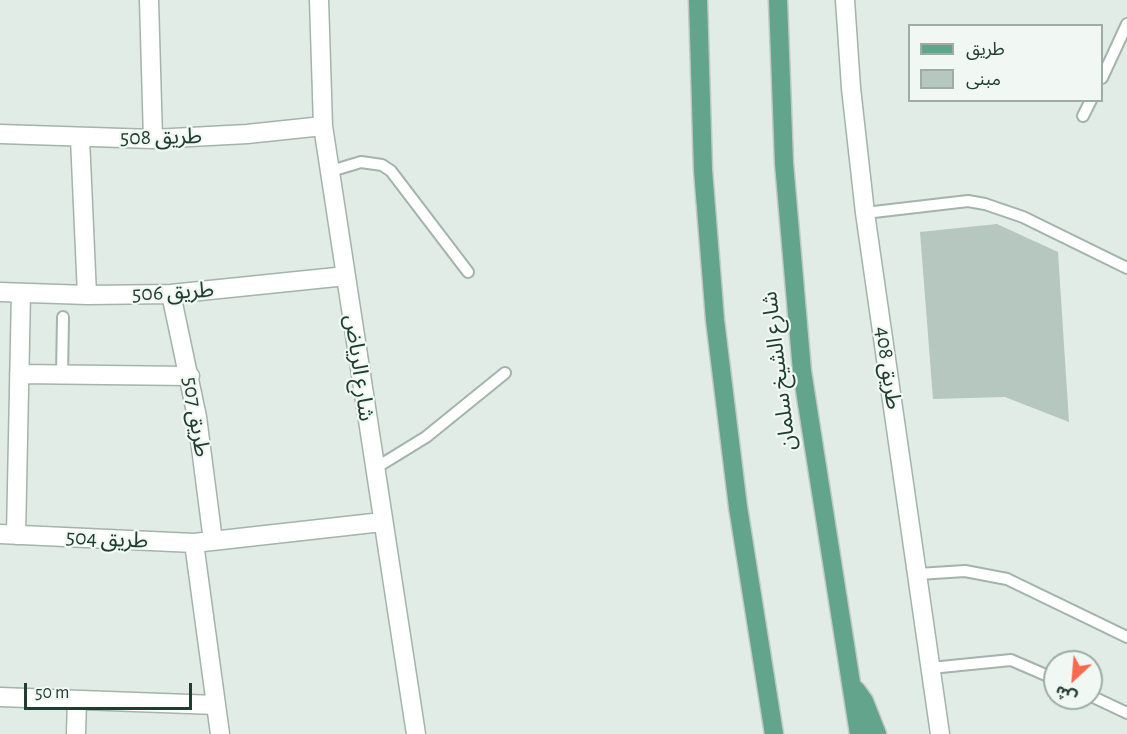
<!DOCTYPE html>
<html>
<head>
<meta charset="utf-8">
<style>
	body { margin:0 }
	#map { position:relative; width:1127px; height:734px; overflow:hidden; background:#e0ece5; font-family:"Alegreya Sans","Noto Sans Arabic",sans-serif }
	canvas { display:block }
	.legend { position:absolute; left:908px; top:24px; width:195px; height:78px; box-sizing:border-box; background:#f1f8f4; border:2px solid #9dada6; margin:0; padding:8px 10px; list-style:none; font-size:18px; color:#203d32 }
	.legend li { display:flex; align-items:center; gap:12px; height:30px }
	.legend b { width:30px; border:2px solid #9dada6 }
	.north { position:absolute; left:1043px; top:650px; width:60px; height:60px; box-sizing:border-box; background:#f1f8f4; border:2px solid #9dada6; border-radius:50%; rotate:206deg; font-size:16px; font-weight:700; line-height:24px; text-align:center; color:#203d32 }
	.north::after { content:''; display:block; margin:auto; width:21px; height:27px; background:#fa6850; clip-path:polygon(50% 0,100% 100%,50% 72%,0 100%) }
	.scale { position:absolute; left:24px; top:683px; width:168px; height:27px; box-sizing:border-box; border:3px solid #203d32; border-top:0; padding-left:8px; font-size:18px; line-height:21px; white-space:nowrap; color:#203d32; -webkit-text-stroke:4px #f1f8f4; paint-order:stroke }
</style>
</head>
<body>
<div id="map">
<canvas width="1127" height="734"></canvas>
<ul class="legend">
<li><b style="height:8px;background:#62a48c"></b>طريق</li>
<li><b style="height:16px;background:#b5c7be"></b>مبنى</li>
</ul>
<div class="north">ش</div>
<div class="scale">50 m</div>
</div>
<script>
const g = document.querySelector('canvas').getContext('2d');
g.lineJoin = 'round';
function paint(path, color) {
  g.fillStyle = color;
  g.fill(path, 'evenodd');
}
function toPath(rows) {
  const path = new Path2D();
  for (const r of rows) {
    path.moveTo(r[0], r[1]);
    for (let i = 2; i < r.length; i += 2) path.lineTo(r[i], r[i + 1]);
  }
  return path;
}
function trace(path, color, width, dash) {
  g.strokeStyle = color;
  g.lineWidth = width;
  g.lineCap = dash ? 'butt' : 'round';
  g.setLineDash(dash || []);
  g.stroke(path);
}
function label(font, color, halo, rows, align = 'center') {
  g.font = font + ' "Alegreya Sans","Noto Sans Arabic",sans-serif';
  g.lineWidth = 4.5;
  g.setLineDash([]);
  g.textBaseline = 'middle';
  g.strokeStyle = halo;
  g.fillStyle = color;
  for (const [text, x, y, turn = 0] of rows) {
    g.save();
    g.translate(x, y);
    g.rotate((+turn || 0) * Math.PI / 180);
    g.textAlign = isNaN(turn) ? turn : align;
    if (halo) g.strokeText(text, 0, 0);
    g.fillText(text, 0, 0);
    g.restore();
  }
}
paint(toPath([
	[997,224,1058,252,1069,422,1005,397,933,399,920,232]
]), '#b5c7be');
const service = toPath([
	[1102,78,1127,24],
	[1083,116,1091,100],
	[331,171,361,162,382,165,391,171,468,272],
	[865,213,968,201,985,204,1023,217,1127,268],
	[62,375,63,317],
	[374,469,426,437,505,373],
	[918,574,965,571,1007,579,1127,637],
	[931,668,1011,660,1055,679],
	[1091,696,1127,713]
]);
const minor = toPath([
	[149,0,153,139],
	[319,0,323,126,416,734],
	[845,0,851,88,865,213,940,734],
	[0,134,153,139,247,134,323,126],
	[80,138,87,295],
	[0,292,87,295,171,294,346,276],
	[171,294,197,417,213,541],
	[19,374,190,376],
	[0,534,194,543,382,522],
	[16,535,21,293],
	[194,543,220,734],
	[0,697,216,705],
	[76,734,77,700]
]);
const primary = toPath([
	[698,0,703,170,715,320,738,507,774,734],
	[778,0,784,163,802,371,859,734],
	[856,690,864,701,877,734]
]);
trace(service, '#a3b4ac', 14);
trace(minor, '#a3b4ac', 21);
trace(primary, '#c1c9c6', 21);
trace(service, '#fff', 10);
trace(minor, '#fff', 18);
trace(primary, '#62a48c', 18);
label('22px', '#203d32', '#f1f8f4', [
	["طريق 508",161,137,-1],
	["طريق 506",173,292,-3],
	["شارع الرياض",359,368,82],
	["طريق 408",888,368,82],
	["شارع الشيخ سلمان",779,371,-97],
	["طريق 507",196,417,81],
	["طريق 504",107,539,3]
]);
</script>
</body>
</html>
